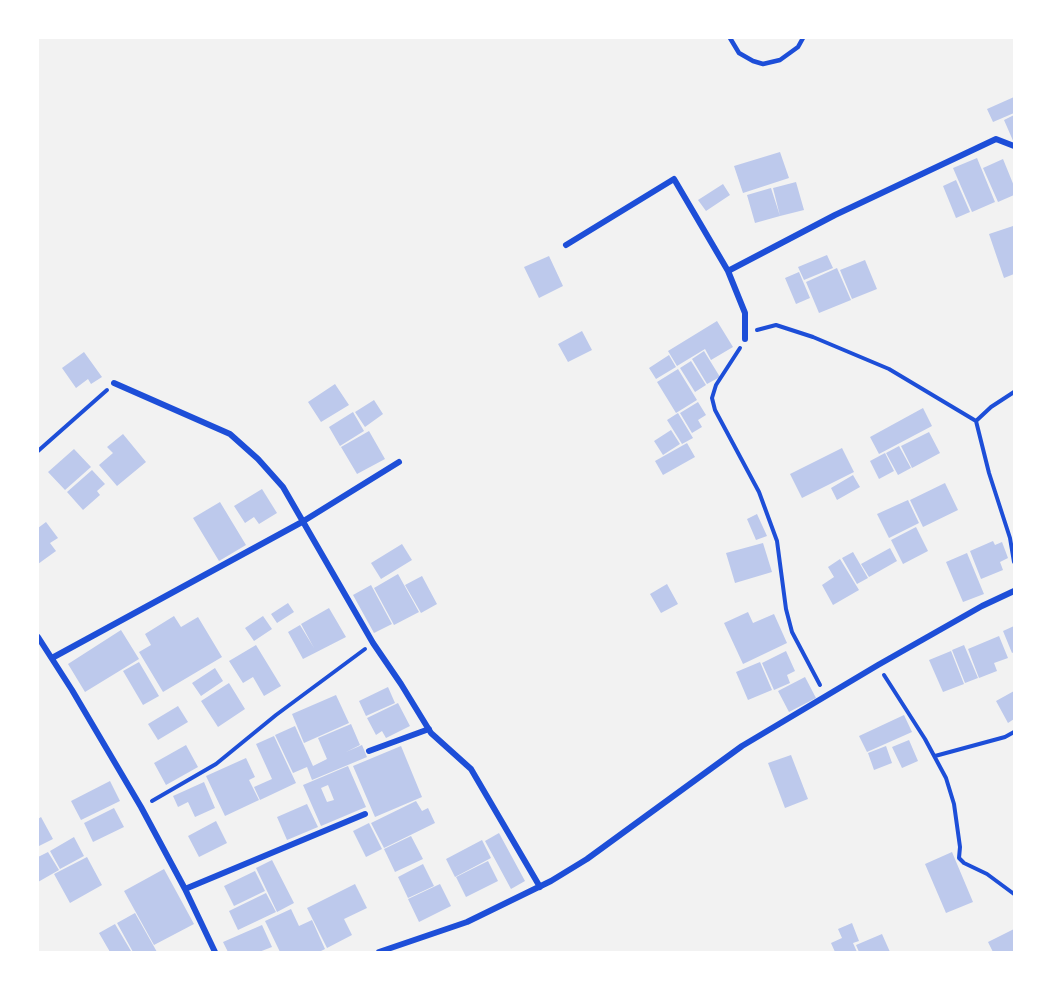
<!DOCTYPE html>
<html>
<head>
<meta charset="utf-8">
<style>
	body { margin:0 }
	#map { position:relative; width:1052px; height:990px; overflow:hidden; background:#f2f2f2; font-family:"DM Sans",sans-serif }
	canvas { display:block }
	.frame { position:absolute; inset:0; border:39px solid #fff; pointer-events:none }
</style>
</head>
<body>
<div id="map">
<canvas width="1052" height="990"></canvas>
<div class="frame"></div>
</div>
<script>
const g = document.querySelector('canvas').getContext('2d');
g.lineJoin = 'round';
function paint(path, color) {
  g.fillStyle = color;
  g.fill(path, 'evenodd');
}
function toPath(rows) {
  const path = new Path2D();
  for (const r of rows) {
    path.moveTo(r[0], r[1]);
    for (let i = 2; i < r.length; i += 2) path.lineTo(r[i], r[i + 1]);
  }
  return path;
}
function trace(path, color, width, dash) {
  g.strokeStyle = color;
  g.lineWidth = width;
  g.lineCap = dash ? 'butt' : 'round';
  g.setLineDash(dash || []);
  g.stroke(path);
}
paint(toPath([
	[1014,97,1014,113,993,122,987,109],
	[1014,115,1014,143,1004,120],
	[780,152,789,178,743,193,734,166],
	[977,158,995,202,972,212,953,168],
	[1003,159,1014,186,1014,195,998,202,983,168],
	[956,180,970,212,956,218,943,186],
	[796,182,804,210,780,216,773,188],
	[723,184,730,195,706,211,698,200],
	[771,188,780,216,755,223,747,195],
	[1013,226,1014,274,1004,278,989,234],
	[827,255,833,268,804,280,798,267],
	[549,256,563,286,539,298,524,267],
	[865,260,877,289,852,299,840,270],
	[837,268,851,300,819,313,806,282],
	[799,272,810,298,796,304,785,278],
	[717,321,733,347,711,360,705,349,677,366,668,351],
	[582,331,592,350,568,362,558,344],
	[704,351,720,377,707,384,692,359],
	[84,352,102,377,91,384,88,379,76,388,62,368],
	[669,355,676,367,656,379,649,368],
	[691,361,706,385,695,392,680,368],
	[678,369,697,400,676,413,657,382],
	[335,384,349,405,321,422,308,402],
	[374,400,383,414,365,427,355,412],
	[698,402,706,415,698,420,702,427,692,433,680,413],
	[923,408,932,426,879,454,870,437],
	[353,412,364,431,340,446,329,427],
	[678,413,693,438,682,444,667,420],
	[671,430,680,444,663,455,654,441],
	[369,431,385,459,357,474,341,447],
	[929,432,940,453,912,468,901,446],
	[123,434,146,462,117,486,99,465,113,453,107,447],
	[687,443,695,457,663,475,655,461],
	[899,446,911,468,898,475,886,453],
	[842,448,854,472,802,498,790,474],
	[74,449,91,467,65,490,48,472],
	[885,453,894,471,879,479,870,461],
	[92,470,105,484,97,491,100,495,83,510,67,492],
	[853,475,860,487,837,500,831,488],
	[945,483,958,510,923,527,910,500],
	[262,489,277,513,259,524,254,517,245,523,234,506],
	[908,500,919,523,889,538,877,514],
	[220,502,246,545,219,561,193,518],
	[757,514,767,536,756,540,747,519],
	[46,522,58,538,50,543,56,551,38,564,38,528],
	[916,527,928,551,903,564,891,540],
	[993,541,995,545,1002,542,1008,558,1000,562,1003,570,981,579,970,551],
	[763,543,772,572,735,583,726,553],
	[402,544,412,560,381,579,371,563],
	[890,548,897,561,869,577,861,564],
	[853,552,868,578,857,584,842,558],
	[967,553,984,594,963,602,946,562],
	[840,559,859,590,833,605,822,585,834,577,828,567],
	[398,574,419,612,394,625,374,588],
	[422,576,437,604,421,613,405,585],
	[667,584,678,604,661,613,650,594],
	[371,585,392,624,374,633,353,595],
	[288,603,294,612,277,623,271,614],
	[329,608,346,637,303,659,288,632,300,625,314,648,301,624],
	[748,612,753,623,774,614,787,643,743,664,724,623],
	[174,616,181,627,198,617,222,657,163,692,139,652,151,645,145,634],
	[263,616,272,629,254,641,245,628],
	[1014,626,1014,652,1012,653,1003,631],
	[121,630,139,659,85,692,68,664],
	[999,636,1008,658,994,663,997,671,979,678,968,649],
	[256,645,281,686,264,696,253,677,243,683,229,661],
	[964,645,978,678,965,683,952,650],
	[786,651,795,671,787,675,790,683,774,690,762,663],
	[951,651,964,684,943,692,929,660],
	[139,662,159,696,143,705,123,671],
	[760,662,772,690,748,700,736,672],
	[215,668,223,681,201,696,192,683],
	[805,677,816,698,789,712,778,691],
	[229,683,245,709,218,727,201,701],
	[388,687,395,703,366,716,359,701],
	[1014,691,1014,719,1008,723,996,701],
	[336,695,349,723,304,743,292,714],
	[398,703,410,726,386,738,382,731,376,735,367,718],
	[178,706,188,722,158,740,148,724],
	[904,715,912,732,867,752,859,736],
	[351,724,360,745,346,752,362,745,367,757,312,780,307,767,293,773,275,735,295,726,313,766,327,759,318,738],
	[274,736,296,783,260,800,254,787,272,779,256,744],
	[909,740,918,761,902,768,892,747],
	[186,745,198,767,166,785,154,763],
	[401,746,422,797,375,817,353,766],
	[886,746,892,763,874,770,868,753],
	[791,755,808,799,785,808,768,763],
	[246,758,255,777,249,780,259,800,225,816,206,776],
	[348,766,366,807,321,826,303,785],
	[328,785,334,800,327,802,321,788],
	[110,781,120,801,81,820,71,801],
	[204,782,215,808,195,817,188,802,178,807,173,796],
	[416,801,422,811,428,808,435,823,384,848,371,823],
	[307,804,318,827,287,840,277,817],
	[114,808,124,827,93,842,84,823],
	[41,817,53,839,39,846,38,819],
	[216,821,227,843,199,857,188,836],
	[369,823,382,849,366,857,353,831],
	[499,833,525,881,511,889,485,841],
	[411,836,423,859,395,872,384,849],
	[74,837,84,856,60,869,50,851],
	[482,840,491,858,455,877,446,859],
	[48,852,59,870,38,882,38,857],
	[952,852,973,902,946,913,925,864],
	[87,857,102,885,70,903,54,874],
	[272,860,294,903,277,912,256,868],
	[488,861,498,881,466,897,456,877],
	[423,864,434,886,408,898,398,877],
	[164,869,194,924,154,945,124,891],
	[255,871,265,891,234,906,224,886],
	[355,884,367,908,344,919,352,935,327,948,307,908],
	[440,884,451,906,419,922,408,899],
	[266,893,276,912,238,930,229,911],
	[291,909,299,926,312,920,325,949,319,952,280,952,265,921],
	[135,913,157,952,133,952,117,923],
	[852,923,859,941,853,943,857,952,835,952,831,943,842,938,838,929],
	[115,924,131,951,128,952,110,952,99,933],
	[262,925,272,947,259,952,228,952,223,942],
	[1014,929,1014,952,993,952,988,942],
	[882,934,890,952,859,952,856,945]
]), '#bdc9ec');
trace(toPath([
	[757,330,776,325,813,337,889,369,976,421],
	[740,348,716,385,712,398,715,410,759,492,777,541,786,609,792,632,820,685],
	[1014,392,991,407,976,421,989,473,1010,538,1014,562],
	[38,451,107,390],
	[884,675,925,739,946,778,954,804,960,847,959,858,964,863,987,874,1014,894],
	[935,756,1005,737,1014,732],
	[152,801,216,764,276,715,365,649]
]), '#1d4ed8', 4);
trace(toPath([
	[730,38,739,53,753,61,763,64,780,60,798,47,803,38]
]), '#1d4ed8', 4.5);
trace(toPath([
	[566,245,674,179,728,271,745,313,745,339],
	[728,271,835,215,996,139,1014,146],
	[114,383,230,434,258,459,283,487,373,643,401,684,431,733,471,769,540,887],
	[38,637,72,690,141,807,185,889,215,952],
	[52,658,302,522,399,462],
	[369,751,429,729],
	[185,889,365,814],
	[379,952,467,922,551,881,587,859,742,746,878,665,982,606,1014,591]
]), '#1d4ed8', 6);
</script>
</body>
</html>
